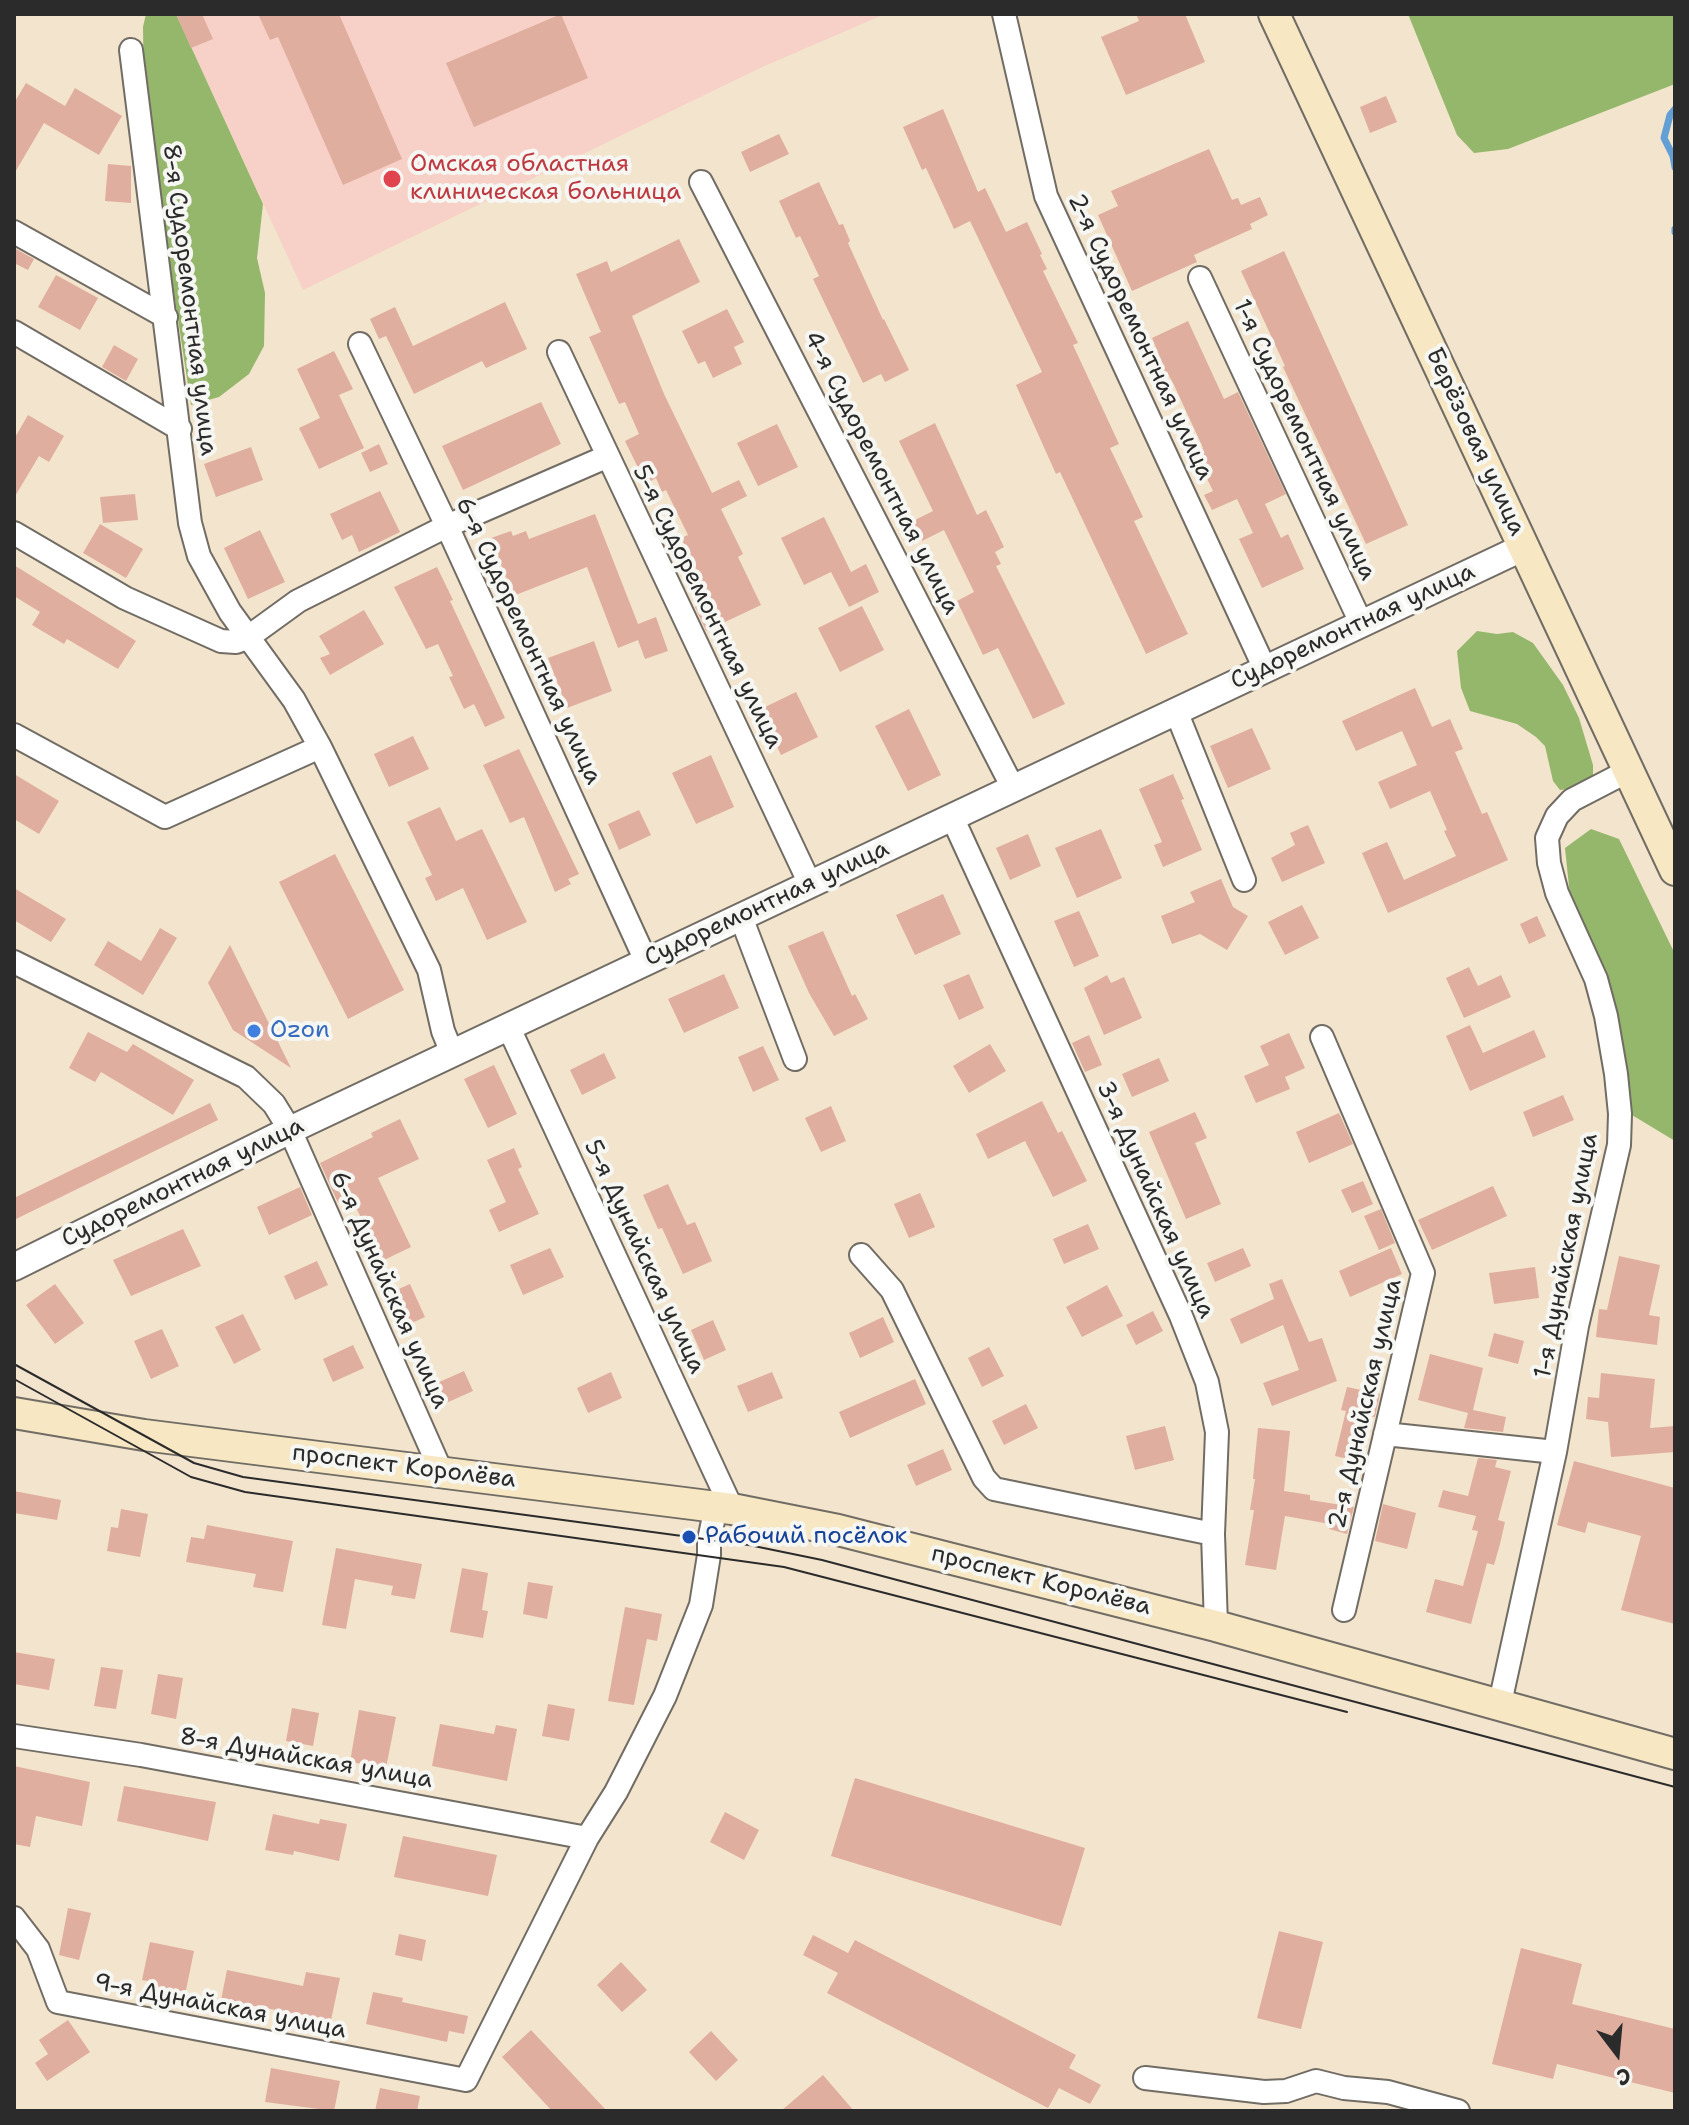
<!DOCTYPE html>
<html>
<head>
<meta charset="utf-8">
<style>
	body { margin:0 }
	#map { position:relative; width:1689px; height:2125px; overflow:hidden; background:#f3e4cd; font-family:"Shantell Sans",sans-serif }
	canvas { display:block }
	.frame { position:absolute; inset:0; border:16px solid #2b2b2b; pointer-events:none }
	.north { position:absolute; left:1577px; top:2013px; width:80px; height:80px; -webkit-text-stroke:6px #f6f6f2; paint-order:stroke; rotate:164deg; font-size:22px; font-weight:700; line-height:32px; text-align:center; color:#2b2b2b }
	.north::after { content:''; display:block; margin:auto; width:28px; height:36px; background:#2b2b2b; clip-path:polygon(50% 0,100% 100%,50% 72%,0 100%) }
</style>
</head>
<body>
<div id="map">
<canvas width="1689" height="2125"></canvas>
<div class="frame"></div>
<div class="north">С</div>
</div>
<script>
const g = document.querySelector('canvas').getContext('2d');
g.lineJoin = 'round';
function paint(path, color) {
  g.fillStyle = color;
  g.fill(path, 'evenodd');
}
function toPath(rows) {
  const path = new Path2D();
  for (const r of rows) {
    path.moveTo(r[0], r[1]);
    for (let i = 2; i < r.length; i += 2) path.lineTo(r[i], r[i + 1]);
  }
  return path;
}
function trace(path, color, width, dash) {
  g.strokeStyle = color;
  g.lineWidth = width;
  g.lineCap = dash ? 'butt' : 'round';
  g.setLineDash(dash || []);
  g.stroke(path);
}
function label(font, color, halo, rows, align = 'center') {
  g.font = font + ' "Shantell Sans",sans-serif';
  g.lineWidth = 8;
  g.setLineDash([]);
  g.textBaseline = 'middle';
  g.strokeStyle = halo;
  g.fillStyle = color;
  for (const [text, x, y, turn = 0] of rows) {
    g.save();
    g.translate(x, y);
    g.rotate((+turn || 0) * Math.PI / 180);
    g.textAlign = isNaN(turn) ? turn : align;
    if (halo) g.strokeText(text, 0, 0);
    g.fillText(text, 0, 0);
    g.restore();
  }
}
paint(toPath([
	[176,14,885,14,760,68,303,290]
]), '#f7d1c7');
paint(toPath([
	[146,14,176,14,263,204,257,258,265,293,264,346,249,374,219,397,191,405,144,95,143,27],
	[1408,14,1675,14,1675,84,1508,149,1474,153,1457,135],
	[1477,631,1497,634,1513,632,1533,643,1563,685,1579,718,1593,765,1593,778,1586,787,1560,790,1553,781,1545,746,1536,737,1517,724,1470,711,1461,688,1457,651],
	[1591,829,1619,839,1675,954,1675,1141,1627,1112,1573,925,1565,848]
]), '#95b76b');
trace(toPath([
	[1675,109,1670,115,1664,138,1673,156,1675,167],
	[1675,229,1675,232]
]), '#639fd4', 7);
paint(toPath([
	[176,14,202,14,213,39,191,48],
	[258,14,339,14,402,159,343,185,278,37,270,40],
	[561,14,588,78,474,127,446,63],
	[1136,14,1185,14,1205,62,1126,95,1101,37,1139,21],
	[26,83,65,106,75,88,122,116,99,155,44,123,14,174,14,103],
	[1386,96,1397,122,1370,133,1360,107],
	[943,109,978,192,985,188,1006,232,1027,222,1042,254,1040,255,1047,269,1043,271,1078,343,1073,345,1119,444,1110,448,1143,517,1134,521,1188,634,1146,654,1060,472,1056,474,1016,385,1042,372,970,221,954,229,926,168,922,170,903,127],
	[779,134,789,154,750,172,741,152],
	[1209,149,1232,200,1238,198,1241,205,1260,197,1268,215,1250,224,1252,229,1194,255,1197,262,1132,291,1098,215,1118,206,1111,191],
	[108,164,131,166,131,203,105,201],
	[819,182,839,225,843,224,850,241,848,243,883,320,884,319,909,370,885,382,881,374,863,383,813,279,819,276,800,236,796,238,779,201],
	[679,239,700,282,632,316,664,394,712,493,739,480,747,496,721,509,743,554,738,557,761,605,706,631,695,607,710,599,681,538,688,535,666,490,662,492,656,478,646,484,625,441,639,434,625,402,619,404,589,337,601,332,576,274,607,261,611,272],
	[14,248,34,259,28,270,14,263],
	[1284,251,1408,525,1366,544,1283,367,1285,366,1241,271],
	[56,275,98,298,80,330,38,307],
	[505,302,527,349,486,368,482,361,414,394,386,336,379,339,370,319,395,307,413,346],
	[727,309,744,342,734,347,742,364,713,378,705,361,698,364,682,331],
	[1188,321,1224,399,1238,392,1286,494,1265,504,1281,538,1288,534,1304,569,1262,588,1239,539,1253,533,1237,499,1212,510,1204,495,1213,491,1194,452,1203,448,1174,385,1167,372,1163,374,1155,357,1159,355,1152,338],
	[114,345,138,359,126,381,102,367],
	[334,351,353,389,339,395,364,448,319,469,299,428,320,418,297,369],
	[541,402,561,444,463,490,442,446],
	[28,415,64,436,49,462,39,456,14,498,14,439],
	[935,423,977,515,986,510,1004,547,995,552,1001,564,996,566,1065,704,1033,719,998,648,983,655,957,601,974,592,944,530,922,541,913,521,933,511,899,441],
	[777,424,798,467,758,486,737,443],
	[379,444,388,464,370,472,361,453],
	[251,447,263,480,216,497,204,464],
	[380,491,400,532,359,552,352,535,342,540,330,514],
	[135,494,138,520,103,523,100,497],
	[595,514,638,624,656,617,668,651,645,659,638,640,618,648,587,567,513,596,491,538,511,531,513,536,526,531,529,539],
	[824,517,851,572,866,564,879,592,849,607,831,572,804,585,781,538],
	[100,524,143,549,126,578,83,553],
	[260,530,285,582,248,599,224,548],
	[14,565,136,641,118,669,67,639,64,644,32,625,40,612,14,596],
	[437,567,453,600,450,601,505,718,485,727,474,704,464,709,449,677,453,676,438,644,426,649,394,587],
	[862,606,884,650,840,672,818,628],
	[364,610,384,644,330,675,320,658,330,654,319,636],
	[594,641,612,691,567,708,548,658],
	[1415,688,1432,727,1450,719,1463,749,1455,752,1482,814,1487,812,1508,860,1388,913,1362,853,1387,842,1404,880,1456,856,1444,831,1447,830,1430,791,1390,809,1378,782,1417,765,1402,731,1356,751,1342,721],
	[796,692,818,737,781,755,759,710],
	[909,709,941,775,908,791,875,726],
	[1252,728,1271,769,1228,788,1210,746],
	[413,736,429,769,389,787,374,754],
	[519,749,579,874,568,879,571,884,555,892,524,817,510,823,483,765],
	[711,755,734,807,696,824,672,773],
	[14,774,59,801,39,834,14,819],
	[1173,774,1184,799,1181,800,1202,850,1163,867,1154,845,1162,842,1139,789],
	[440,807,456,841,482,829,527,922,487,940,463,888,436,901,425,878,432,875,407,822],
	[639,810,651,835,619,850,608,824],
	[1308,825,1325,863,1282,882,1271,858,1295,845,1290,833],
	[1101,829,1122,878,1077,898,1055,848],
	[1028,834,1041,866,1010,880,996,848],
	[335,854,404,990,348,1019,279,882],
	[1221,879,1233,907,1248,916,1227,950,1200,934,1172,944,1161,916,1195,902,1190,892],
	[14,888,66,919,51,942,14,920],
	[943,894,961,934,915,955,896,915],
	[1302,905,1319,938,1285,955,1268,922],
	[1079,911,1099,956,1074,967,1054,921],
	[1537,916,1546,936,1529,944,1520,924],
	[160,928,177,938,143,995,94,965,108,941,141,961],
	[823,931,852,996,855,994,868,1019,834,1036,809,993,788,946],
	[230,945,291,1068,233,1030,208,983],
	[1469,967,1478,986,1501,975,1511,997,1464,1018,1446,978],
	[724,974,739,1008,684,1033,668,999],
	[969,974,984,1008,959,1020,943,985],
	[1107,975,1111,983,1124,977,1142,1018,1104,1035,1084,988],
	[1470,1025,1483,1053,1534,1030,1546,1057,1470,1091,1446,1036],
	[88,1032,127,1052,133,1044,194,1080,173,1115,101,1072,95,1082,69,1068],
	[1289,1033,1305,1068,1285,1077,1290,1089,1256,1103,1244,1076,1269,1065,1260,1046],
	[1089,1035,1102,1065,1085,1072,1072,1043],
	[990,1044,1006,1071,969,1093,953,1066],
	[763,1046,779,1080,753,1092,738,1057],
	[604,1053,616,1078,582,1095,570,1070],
	[1159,1058,1169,1081,1132,1097,1122,1074],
	[494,1065,517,1114,488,1128,464,1079],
	[1563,1095,1574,1120,1533,1137,1523,1112],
	[1042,1101,1058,1133,1062,1131,1087,1181,1053,1197,1025,1141,988,1159,976,1134],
	[210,1103,218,1120,14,1220,14,1198],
	[831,1106,846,1141,821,1152,805,1118],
	[1195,1112,1207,1138,1195,1143,1221,1204,1186,1219,1149,1132],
	[1339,1113,1353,1144,1309,1163,1296,1132],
	[400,1119,419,1159,378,1178,411,1247,382,1261,351,1197,338,1203,320,1163,373,1137,371,1133],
	[514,1148,522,1167,518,1169,539,1214,499,1232,489,1210,506,1202,487,1160],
	[1363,1181,1373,1204,1352,1213,1341,1190],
	[668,1184,687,1225,695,1222,712,1261,683,1274,662,1228,658,1229,643,1195],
	[1493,1186,1507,1216,1432,1250,1418,1220],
	[300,1187,312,1215,269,1235,257,1207],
	[920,1193,935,1227,909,1238,894,1204],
	[1381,1209,1395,1243,1379,1250,1364,1216],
	[1088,1224,1099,1249,1064,1264,1053,1239],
	[183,1229,201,1266,131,1296,113,1260],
	[550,1248,564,1277,523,1295,510,1265],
	[1243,1248,1251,1266,1215,1282,1207,1263],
	[1391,1248,1402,1274,1350,1297,1339,1271],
	[1619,1256,1660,1265,1649,1315,1660,1317,1657,1345,1596,1337,1599,1309,1607,1310],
	[317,1261,328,1285,295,1300,284,1276],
	[1535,1267,1539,1298,1494,1304,1489,1273],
	[1282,1279,1309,1342,1322,1338,1337,1381,1272,1406,1263,1383,1299,1370,1283,1325,1241,1344,1230,1319,1274,1299,1269,1284],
	[55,1284,84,1323,55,1344,26,1305],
	[410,1284,425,1317,401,1328,385,1295],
	[1107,1285,1123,1316,1082,1337,1066,1307],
	[1153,1311,1163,1331,1136,1345,1126,1325],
	[243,1314,261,1350,234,1364,215,1327],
	[883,1317,894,1342,860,1358,849,1333],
	[713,1320,726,1350,704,1360,691,1330],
	[162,1329,179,1366,151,1379,134,1341],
	[1494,1333,1524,1341,1518,1364,1488,1356],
	[353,1345,364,1368,333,1382,323,1359],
	[989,1347,1004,1376,982,1387,968,1358],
	[1430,1354,1483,1368,1473,1410,1506,1417,1503,1432,1464,1428,1468,1413,1418,1400],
	[464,1371,473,1391,446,1403,437,1383],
	[611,1372,622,1398,588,1413,577,1388],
	[772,1372,783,1398,748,1412,737,1386],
	[1601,1373,1655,1379,1650,1428,1675,1426,1675,1452,1611,1457,1608,1422,1586,1419,1588,1397,1599,1398],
	[915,1379,926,1404,850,1438,839,1412],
	[1347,1387,1380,1394,1375,1417,1368,1416,1358,1461,1335,1456,1346,1411,1341,1410],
	[1026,1404,1038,1428,1004,1445,992,1421],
	[1165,1426,1174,1460,1135,1470,1126,1436],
	[1258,1428,1290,1431,1284,1491,1310,1495,1310,1500,1354,1507,1347,1534,1329,1529,1330,1524,1285,1516,1276,1570,1245,1565,1254,1510,1250,1510,1255,1479,1253,1479],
	[943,1449,952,1470,916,1486,907,1465],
	[1478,1458,1497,1460,1495,1467,1511,1471,1498,1520,1505,1522,1500,1544,1494,1565,1487,1563,1471,1624,1426,1612,1435,1579,1463,1586,1478,1531,1472,1530,1476,1516,1438,1507,1443,1490,1468,1496],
	[1574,1461,1675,1488,1675,1624,1621,1610,1641,1536,1588,1522,1585,1533,1557,1525],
	[14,1491,61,1500,57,1520,14,1513],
	[1383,1504,1416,1513,1407,1549,1375,1541],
	[121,1509,148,1514,140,1557,107,1551,111,1527,118,1528],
	[207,1525,293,1541,283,1592,253,1587,256,1574,186,1562,191,1537,204,1539],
	[336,1548,422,1564,415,1599,391,1595,393,1586,355,1579,346,1629,322,1625],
	[462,1568,488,1573,482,1610,488,1611,483,1638,450,1632],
	[528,1582,553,1586,547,1619,523,1614],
	[625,1607,662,1614,657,1641,647,1639,634,1705,608,1701],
	[14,1652,55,1659,49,1690,14,1684],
	[101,1667,123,1670,116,1709,94,1706],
	[158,1674,183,1678,176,1719,151,1714],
	[548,1704,575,1709,569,1741,542,1736],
	[292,1708,319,1713,313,1746,286,1741],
	[359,1710,396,1717,386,1768,350,1762],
	[440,1724,494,1734,496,1725,517,1729,507,1781,432,1766],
	[14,1766,90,1782,82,1826,36,1816,30,1847,14,1844],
	[855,1778,1085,1848,1061,1926,831,1856],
	[124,1786,216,1802,208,1841,117,1821],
	[725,1812,759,1830,744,1860,710,1842],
	[273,1814,319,1824,320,1819,347,1824,339,1861,294,1851,293,1855,265,1850],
	[403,1836,497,1855,488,1896,394,1877],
	[68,1908,91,1913,79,1960,59,1955],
	[1279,1931,1323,1942,1301,2029,1257,2018],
	[399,1934,426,1940,422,1961,395,1955],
	[813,1935,848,1953,855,1940,1076,2055,1069,2068,1101,2085,1090,2104,1059,2088,1048,2108,827,1993,838,1973,803,1955],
	[150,1942,194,1951,185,1995,156,1989,157,1983,142,1980],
	[1521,1948,1582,1964,1572,2004,1675,2029,1675,2093,1557,2064,1553,2079,1492,2064],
	[621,1962,647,1990,622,2012,597,1985],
	[227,1970,303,1986,306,1972,340,1978,331,2020,221,2000],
	[373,1992,403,1998,402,2002,468,2016,464,2034,449,2031,447,2042,366,2024],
	[68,2020,90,2052,47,2081,35,2063,48,2054,39,2040],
	[531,2030,607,2111,552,2111,502,2057],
	[711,2031,738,2060,716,2081,689,2052],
	[271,2068,340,2081,334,2111,265,2102],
	[823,2075,854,2111,781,2111],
	[380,2088,420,2096,417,2111,375,2111]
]), '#e0ae9f');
const minor = toPath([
	[1004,14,1046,196,1265,669],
	[131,50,190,523,199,556,230,612,294,700,320,747,429,970,443,1031,452,1053],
	[701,182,1013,788],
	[14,232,166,317],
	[1200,278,1361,623],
	[14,332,180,429],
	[360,344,447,526,646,961],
	[559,352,810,884],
	[14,533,125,598,221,641,236,642,247,638,298,601,447,526,606,457],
	[1176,711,1244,880],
	[14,735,165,817,320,747],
	[952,817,1181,1316,1207,1382,1217,1432,1213,1534,1216,1626],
	[741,917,795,1059],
	[14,962,246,1077,274,1104,290,1130,441,1471],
	[508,1026,732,1509],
	[1322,1037,1423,1273,1344,1610],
	[861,1255,892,1290,984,1478,994,1489,1213,1534],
	[1385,1434,1555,1452],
	[1500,1703,1555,1452,1577,1326,1619,1145,1620,1114,1616,1074,1606,1016,1596,979,1557,893,1549,863,1547,838,1557,816,1572,800,1628,771],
	[14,1736,141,1755,587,1838],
	[14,1918,38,1949,58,2002,466,2080,587,1838,616,1792,665,1696,701,1605,709,1555,709,1540,716,1507],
	[1145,2078,1264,2092,1286,2091,1316,2081,1344,2088,1388,2092,1458,2111]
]);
const tertiary = toPath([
	[14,1267,290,1130,1524,547]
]);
const secondary = toPath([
	[1274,14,1675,870],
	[14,1413,144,1435,732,1509,838,1530,1216,1626,1675,1754]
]);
trace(minor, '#716c64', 26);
trace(tertiary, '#716c64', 30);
trace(secondary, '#716c64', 34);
trace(minor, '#fff', 22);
trace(tertiary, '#fff', 26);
trace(secondary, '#f7e8c3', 30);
trace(toPath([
	[14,1364,194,1463,243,1477,749,1545,822,1560,1675,1787],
	[14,1379,191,1477,245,1492,784,1567,1347,1712]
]), '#2b2b2b', 2);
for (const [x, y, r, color] of [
	[392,179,10,"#e0444e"],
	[254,1031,8,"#3f7fe0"],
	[689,1537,8,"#1a4fb4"]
]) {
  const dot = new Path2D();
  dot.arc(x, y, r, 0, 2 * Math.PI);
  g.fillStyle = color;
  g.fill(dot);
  trace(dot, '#f6f6f2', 3);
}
label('24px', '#be3a42', '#f6f6f2', [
	["Омская областная",410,165],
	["клиническая больница",410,193]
], 'left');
label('24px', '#2b2b2b', '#f6f6f2', [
	["8-я Судоремонтная улица",189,300,83],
	["2-я Судоремонтная улица",1140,337,65],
	["1-я Судоремонтная улица",1304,440,65],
	["Берёзовая улица",1475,442,65],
	["4-я Судоремонтная улица",881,473,63],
	["5-я Судоремонтная улица",707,607,64],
	["Судоремонтная улица",1353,627,-25],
	["6-я Судоремонтная улица",528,641,65],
	["Судоремонтная улица",767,904,-25],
	["Судоремонтная улица",183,1183,-26],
	["3-я Дунайская улица",1155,1200,66],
	["1-я Дунайская улица",1567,1256,-79],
	["5-я Дунайская улица",644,1257,65],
	["6-я Дунайская улица",389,1290,66],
	["2-я Дунайская улица",1366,1404,-77],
	["проспект Королёва",404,1467,7],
	["проспект Королёва",1041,1581,14],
	["8-я Дунайская улица",306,1759,10],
	["9-я Дунайская улица",220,2007,11]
]);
label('24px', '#366cbe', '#f6f6f2', [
	["Ozon",270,1031]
], 'left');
label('24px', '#164399', '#f6f6f2', [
	["Рабочий посёлок",705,1537]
], 'left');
</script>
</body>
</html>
